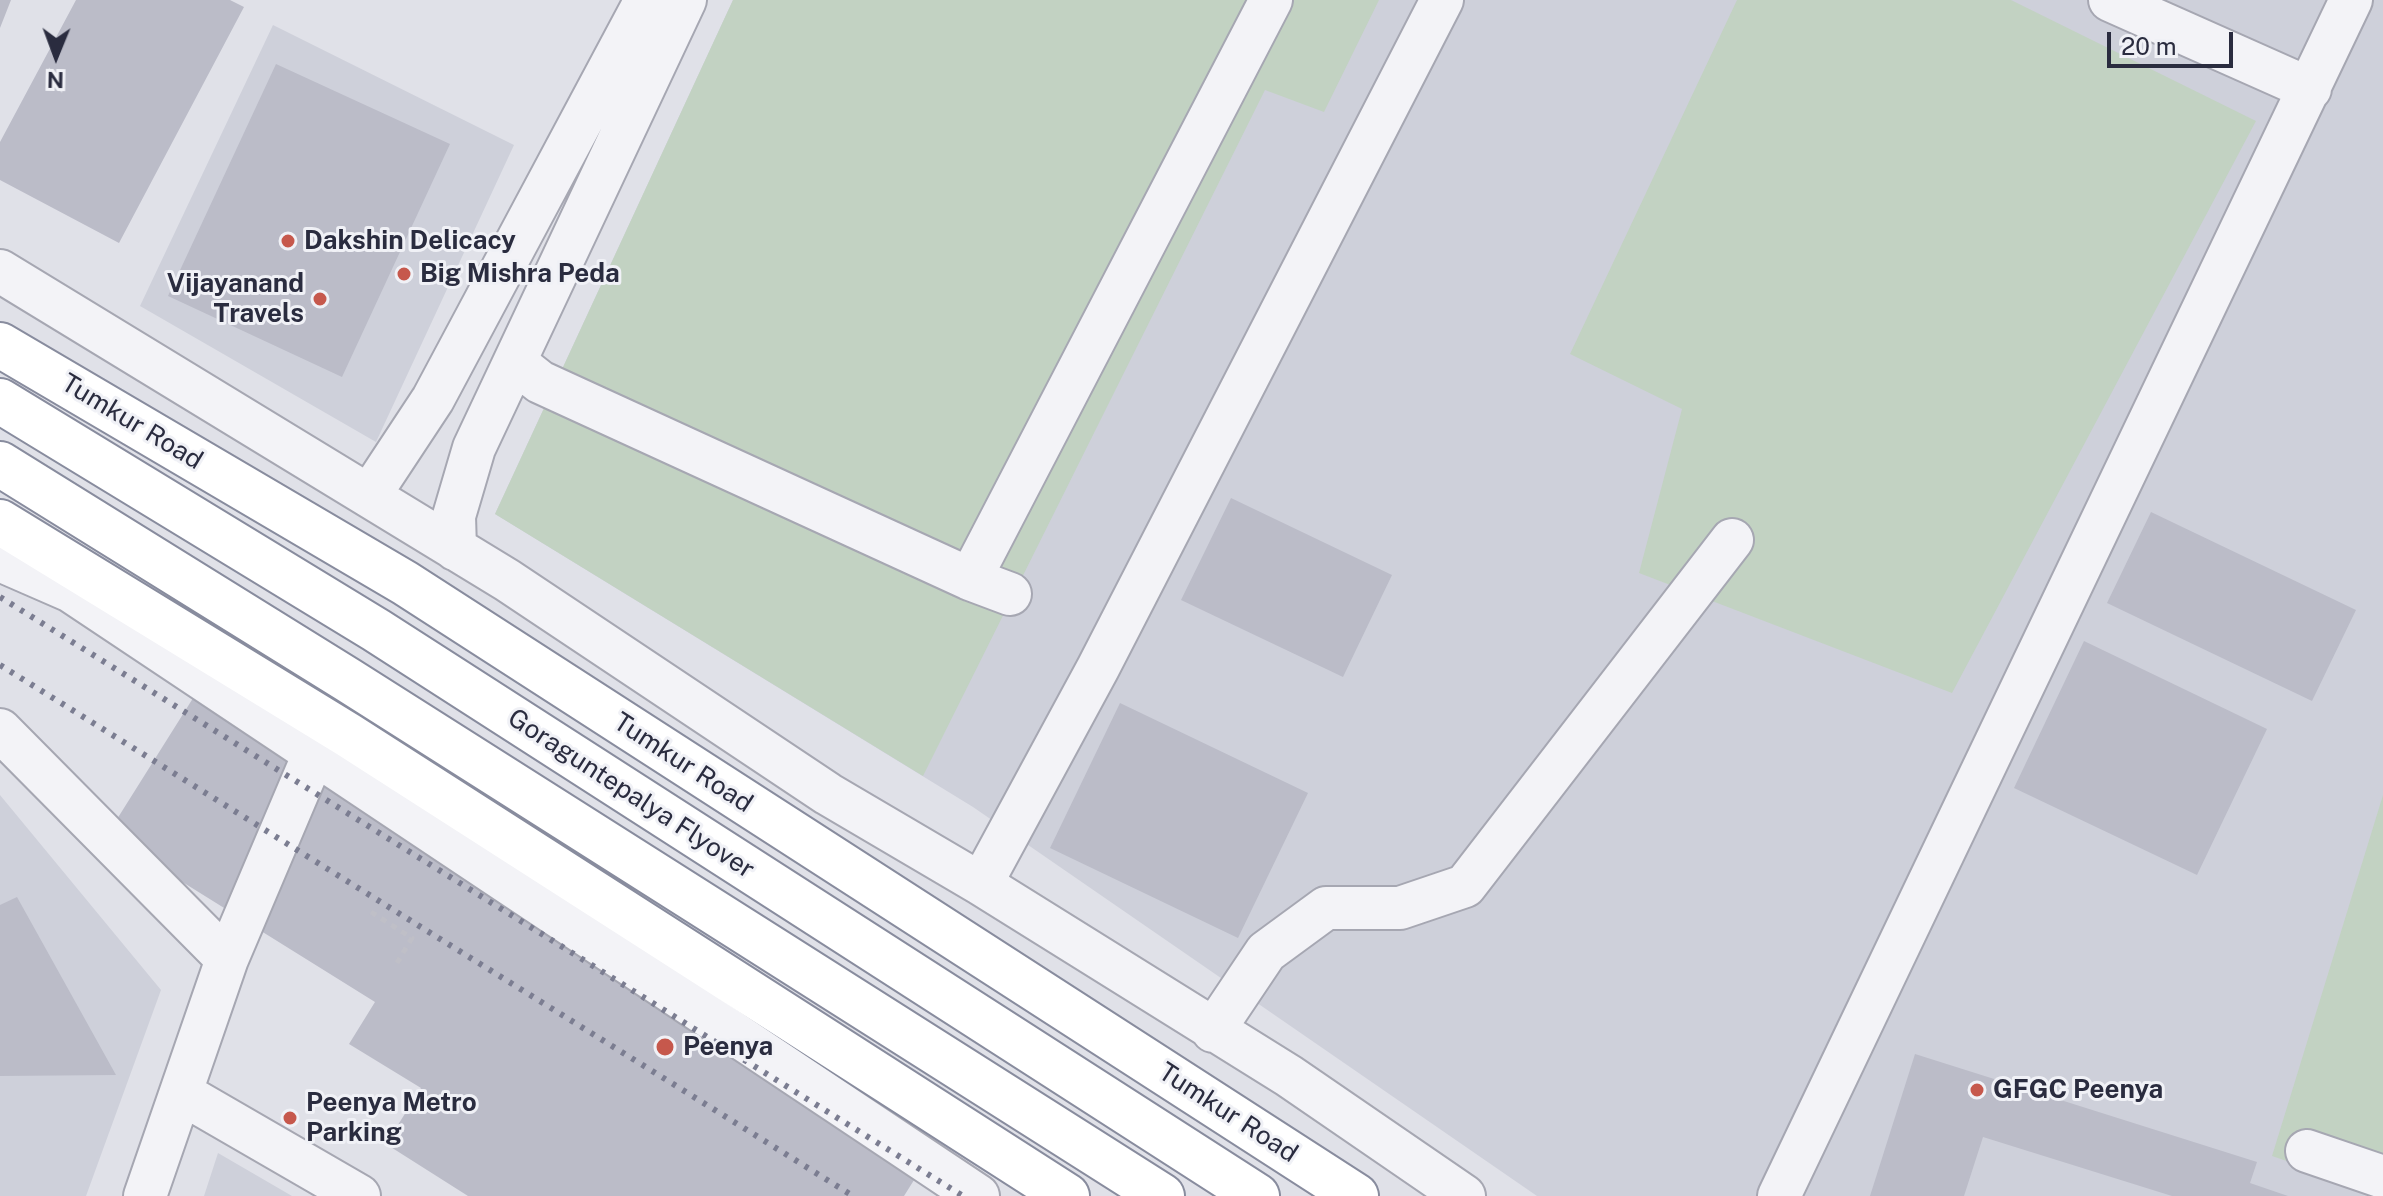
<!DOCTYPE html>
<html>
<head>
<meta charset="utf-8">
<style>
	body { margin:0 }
	#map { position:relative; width:2383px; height:1196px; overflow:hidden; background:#e0e1e8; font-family:"Public Sans",sans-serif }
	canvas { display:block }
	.north { position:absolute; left:16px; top:16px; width:80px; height:80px; -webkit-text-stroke:6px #f0f1f6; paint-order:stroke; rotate:181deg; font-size:22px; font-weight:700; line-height:32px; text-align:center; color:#2a2c3f }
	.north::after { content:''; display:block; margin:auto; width:28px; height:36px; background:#2a2c3f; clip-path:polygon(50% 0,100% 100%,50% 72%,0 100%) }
	.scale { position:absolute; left:2107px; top:32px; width:126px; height:36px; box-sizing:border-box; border:4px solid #2a2c3f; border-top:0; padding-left:10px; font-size:24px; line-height:28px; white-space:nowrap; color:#2a2c3f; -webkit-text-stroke:6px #f0f1f6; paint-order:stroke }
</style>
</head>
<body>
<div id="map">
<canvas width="2383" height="1196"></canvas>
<div class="north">N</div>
<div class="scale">20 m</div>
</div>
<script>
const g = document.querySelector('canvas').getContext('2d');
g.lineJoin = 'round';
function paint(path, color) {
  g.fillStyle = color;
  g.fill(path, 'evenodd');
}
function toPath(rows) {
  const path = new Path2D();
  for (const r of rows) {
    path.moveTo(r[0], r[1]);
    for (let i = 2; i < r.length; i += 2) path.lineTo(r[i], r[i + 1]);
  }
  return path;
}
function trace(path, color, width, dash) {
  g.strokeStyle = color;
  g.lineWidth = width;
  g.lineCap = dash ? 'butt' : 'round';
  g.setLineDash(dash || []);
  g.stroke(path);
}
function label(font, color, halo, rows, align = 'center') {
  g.font = font + ' "Public Sans",sans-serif';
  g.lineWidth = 6;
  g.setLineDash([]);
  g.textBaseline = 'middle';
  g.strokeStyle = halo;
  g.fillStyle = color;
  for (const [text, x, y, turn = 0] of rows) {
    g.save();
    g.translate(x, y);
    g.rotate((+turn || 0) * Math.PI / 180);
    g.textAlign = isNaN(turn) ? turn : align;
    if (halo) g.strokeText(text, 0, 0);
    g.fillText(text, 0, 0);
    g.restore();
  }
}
paint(toPath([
	[733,0,2383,0,2383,1196,1537,1196,973,807,495,514],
	[273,25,514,145,376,442,140,306],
	[0,795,161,990,86,1196,0,1196],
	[218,1153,292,1196,204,1196]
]), '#ced0da');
paint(toPath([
	[733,0,1379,0,1324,112,1265,90,923,776,495,514],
	[1737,0,2011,0,2256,121,1952,693,1639,573,1682,409,1570,354],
	[2383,795,2383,1194,2272,1156]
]), '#c2d2c2');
paint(toPath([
	[0,0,11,0,0,28],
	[76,0,230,0,244,7,119,243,0,180,0,142],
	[276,64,450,144,342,377,168,296],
	[1231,498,1392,575,1343,677,1181,600],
	[2151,512,2356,610,2312,701,2107,603],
	[2084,641,2267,729,2197,875,2014,788],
	[195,695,931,1153,904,1196,468,1196,386,1144,421,1088,349,1044,375,1002,107,835],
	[1120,703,1308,793,1238,938,1050,848],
	[17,897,116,1075,0,1076,0,905],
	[1915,1054,2257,1162,2250,1183,2288,1196,2172,1196,1983,1137,1964,1196,1870,1196]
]), '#bbbcc8');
const minor = toPath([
	[2110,0,2310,89],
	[0,271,507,580,828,794,981,884,1289,1076,1464,1196],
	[516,363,540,382,970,579,1010,594],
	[369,496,433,399,646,0],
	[455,549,454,516,474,448,685,0],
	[0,560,71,591,978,1196],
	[970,579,1271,0],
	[0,730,227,959],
	[981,884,1098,668,1442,0],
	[1213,1031,1266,952,1326,908,1400,908,1465,886,1732,540],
	[181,1093,359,1196],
	[2307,1151,2383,1177],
	[145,1196,227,959,314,754],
	[1779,1196,2351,0]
]);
const highway = toPath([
	[0,345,405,583,1356,1196],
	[0,401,376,630,1257,1196],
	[0,464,348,680,1162,1196],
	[0,522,348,735,1067,1196]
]);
trace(minor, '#a6a7b2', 46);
trace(highway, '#888c9e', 48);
trace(toPath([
	[371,912,412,938,397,963]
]), '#bfbfc7', 5, [6, 6]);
trace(minor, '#f3f3f7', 42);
trace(highway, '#fff', 44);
trace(toPath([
	[0,597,963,1196],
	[0,665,853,1196]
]), '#7b7d91', 6, [4, 8]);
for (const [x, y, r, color] of [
	[288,241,8,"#c6584c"],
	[404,274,8,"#c6584c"],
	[320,299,8,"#c6584c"],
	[665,1047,10,"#c6584c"],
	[1977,1090,8,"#c6584c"],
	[290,1118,8,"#c6584c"]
]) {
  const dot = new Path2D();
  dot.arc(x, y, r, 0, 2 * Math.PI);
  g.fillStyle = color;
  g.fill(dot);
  trace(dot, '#f0f1f6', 3);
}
label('bold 26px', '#2a2c3f', '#f0f1f6', [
	["Dakshin Delicacy",304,241],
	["Big Mishra Peda",420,274],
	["Vijayanand",304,284,"right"],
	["Travels",304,314,"right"],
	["Peenya",683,1047],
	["GFGC Peenya",1993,1090],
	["Peenya Metro",306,1103],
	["Parking",306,1133]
], 'left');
label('26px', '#2a2c3f', '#f0f1f6', [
	["Tumkur Road",132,422,31],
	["Tumkur Road",683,763,33],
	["Goraguntepalya Flyover",631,794,33],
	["Tumkur Road",1228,1113,33]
]);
</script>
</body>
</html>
